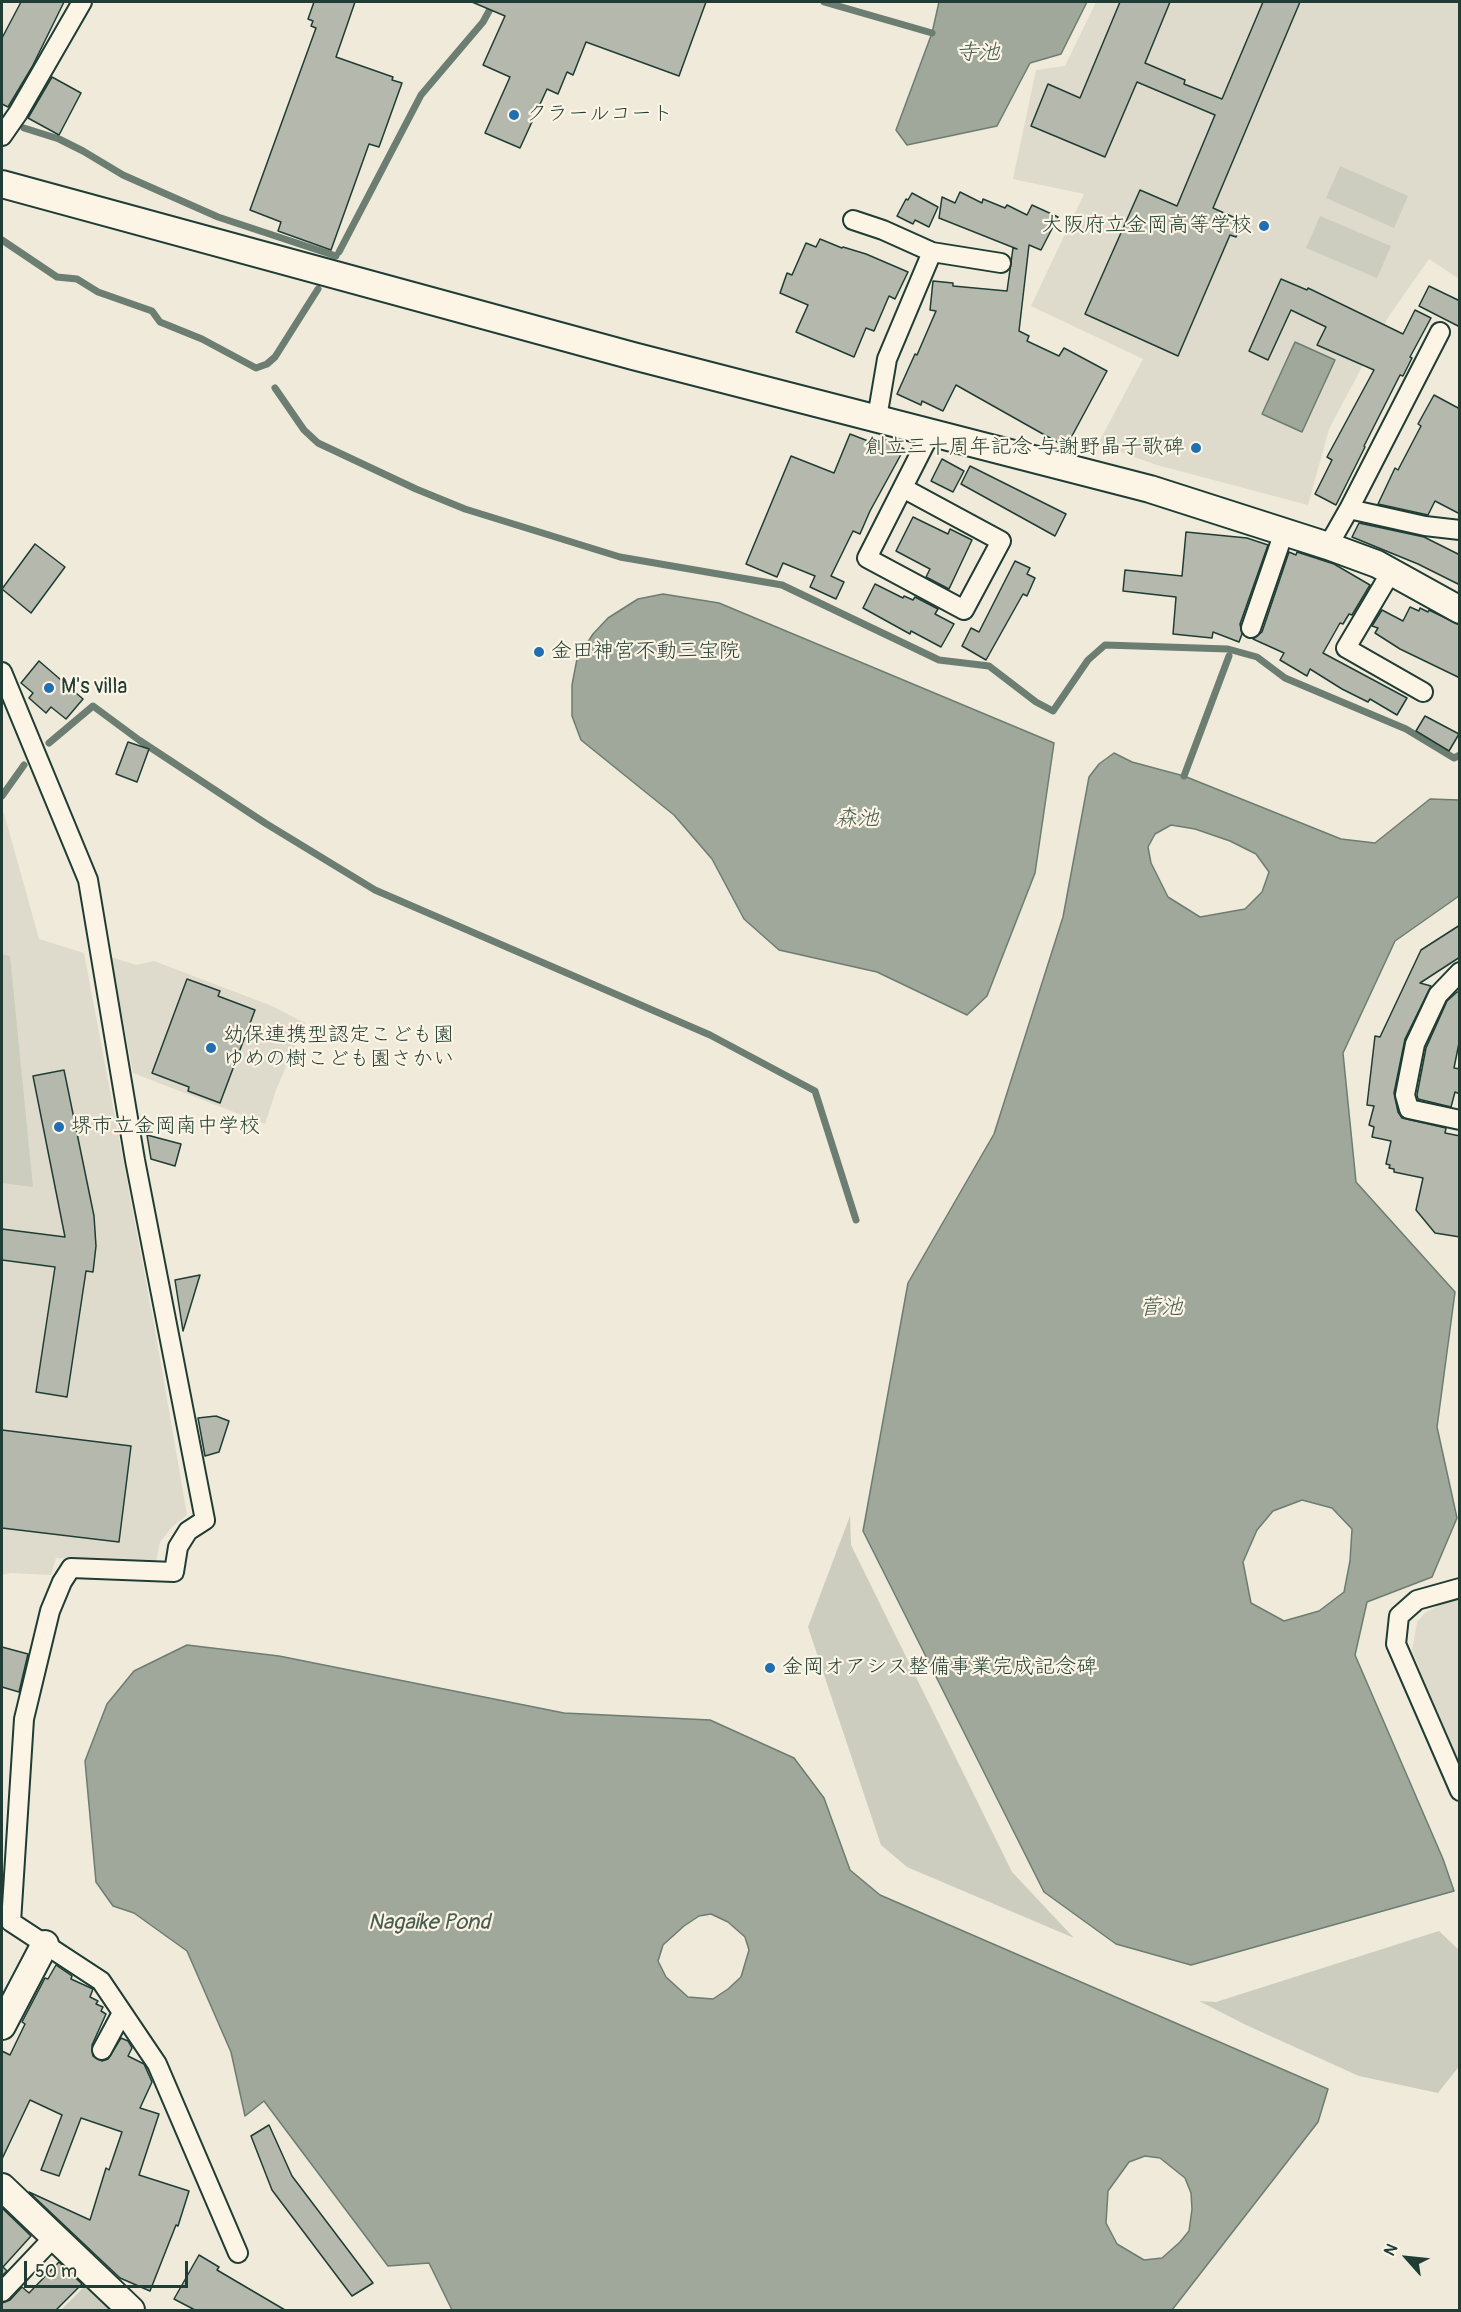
<!DOCTYPE html>
<html>
<head>
<meta charset="utf-8">
<style>
	body { margin:0 }
	#map { position:relative; width:1461px; height:2312px; overflow:hidden; background:#efeada; font-family:Pangolin,sans-serif }
	canvas { display:block }
	.frame { position:absolute; inset:0; border:3px solid #1f3d34; pointer-events:none }
	.north { position:absolute; left:1377px; top:2228px; width:60px; height:60px; -webkit-text-stroke:4px #fcf5e5; paint-order:stroke; rotate:297deg; font-size:16px; font-weight:700; line-height:24px; text-align:center; color:#1f3d34 }
	.north::after { content:''; display:block; margin:auto; width:21px; height:27px; background:#1f3d34; clip-path:polygon(50% 0,100% 100%,50% 72%,0 100%) }
	.scale { position:absolute; left:24px; top:2261px; width:164px; height:27px; box-sizing:border-box; border:3px solid #1f3d34; border-top:0; padding-left:8px; font-size:18px; line-height:21px; white-space:nowrap; color:#1f3d34; -webkit-text-stroke:4px #fcf5e5; paint-order:stroke }
</style>
</head>
<body>
<div id="map">
<canvas width="1461" height="2312"></canvas>
<div class="frame"></div>
<div class="north">N</div>
<div class="scale">50 m</div>
</div>
<script>
const g = document.querySelector('canvas').getContext('2d');
g.lineJoin = 'round';
function paint(path, color) {
  g.fillStyle = color;
  g.fill(path, 'evenodd');
}
function toPath(rows) {
  const path = new Path2D();
  for (const r of rows) {
    path.moveTo(r[0], r[1]);
    for (let i = 2; i < r.length; i += 2) path.lineTo(r[i], r[i + 1]);
  }
  return path;
}
function trace(path, color, width, dash) {
  g.strokeStyle = color;
  g.lineWidth = width;
  g.lineCap = dash ? 'butt' : 'round';
  g.setLineDash(dash || []);
  g.stroke(path);
}
function label(font, color, halo, rows, align = 'center') {
  g.font = font + ' Pangolin,"Klee One",sans-serif';
  g.lineWidth = 4.5;
  g.setLineDash([]);
  g.textBaseline = 'middle';
  g.strokeStyle = halo;
  g.fillStyle = color;
  for (const [text, x, y, turn = 0] of rows) {
    g.save();
    g.translate(x, y);
    g.rotate((+turn || 0) * Math.PI / 180);
    g.textAlign = isNaN(turn) ? turn : align;
    if (halo) g.strokeText(text, 0, 0);
    g.fillText(text, 0, 0);
    g.restore();
  }
}
paint(toPath([
	[1096,2,1459,2,1459,279,1429,259,1389,316,1329,429,1308,505,1157,465,1098,444,1143,359,1031,306,1084,194,1013,179,1036,70,1065,66],
	[2,812,4,813,39,939,84,953,154,1324,187,1515,172,1527,160,1542,156,1562,56,1558,51,1575,11,1573,2,1575],
	[111,957,136,965,154,961,272,1006,305,1023,276,1090,265,1124,133,1073],
	[1459,1600,1460,1600,1459,1764,1412,1651,1417,1622,1425,1613,1441,1604]
]), '#dedbcc');
paint(toPath([
	[1340,166,1408,196,1394,228,1326,198],
	[1320,216,1391,246,1377,278,1306,248],
	[2,954,10,956,33,1187,2,1183],
	[850,1516,851,1545,1012,1872,1074,1938,907,1867,881,1845,808,1627],
	[1439,1931,1459,1950,1460,2065,1438,2093,1359,2076,1246,2025,1199,2001,1216,2002],
	[86,2285,113,2310,61,2310]
]), '#cccdbf');
const water = toPath([
	[939,2,1087,2,1061,54,1030,63,997,126,907,145,896,130,932,33,939,2],
	[1295,342,1335,360,1302,432,1262,414,1295,342],
	[663,594,719,603,1054,743,1035,873,987,996,967,1015,877,972,779,950,744,919,712,859,674,815,581,740,572,716,572,685,577,659,593,634,608,618,638,599,663,594],
	[1114,753,1132,762,1184,776,1341,839,1375,843,1430,799,1459,800,1459,896,1395,941,1343,1053,1356,1182,1455,1292,1437,1427,1457,1518,1432,1577,1367,1602,1355,1655,1443,1859,1454,1891,1191,1965,1116,1944,1044,1892,863,1531,908,1283,994,1134,1063,917,1089,777,1099,764,1114,753],
	[1171,825,1195,829,1230,841,1256,854,1269,872,1262,892,1245,909,1200,917,1168,897,1151,863,1148,847,1155,834,1171,825],
	[1302,1500,1332,1508,1352,1529,1350,1561,1344,1592,1319,1611,1284,1621,1251,1603,1243,1562,1257,1530,1273,1511,1302,1500],
	[187,1645,279,1656,564,1713,710,1720,794,1758,824,1798,850,1870,880,1895,1328,2089,1318,2122,1172,2310,452,2310,429,2263,388,2266,264,2101,245,2116,231,2052,187,1951,134,1913,113,1906,96,1882,85,1761,107,1704,134,1671,187,1645],
	[711,1914,728,1922,745,1937,749,1950,741,1977,728,1989,713,1999,688,1997,666,1977,658,1961,663,1945,684,1926,699,1916,711,1914],
	[1145,2156,1160,2158,1185,2178,1191,2193,1192,2209,1189,2231,1180,2242,1162,2258,1144,2260,1117,2244,1106,2223,1108,2191,1129,2162,1145,2156]
]);
paint(water, '#9fa89a');
trace(water, '#6c7d71', 1.5);
trace(toPath([
	[824,2,932,33],
	[24,128,59,139,83,151,123,175,218,217,336,256],
	[2,240,57,277,77,279,98,292,152,311,160,322,202,339,256,368,267,364,275,357,318,289],
	[339,252,421,95,483,22,494,2],
	[275,388,304,430,318,443,416,489,465,509,620,557,782,585,939,660,989,666,1036,702,1053,711,1088,660,1105,645,1228,649,1257,657,1285,678,1406,729,1454,758,1460,755],
	[49,743,93,706,139,740,265,823,375,890,710,1035,815,1091,856,1220],
	[1184,776,1229,656],
	[2,796,24,765]
]), '#6c7d71', 7);
const building = toPath([
	[21,2,64,2,32,67,8,107,2,104,2,38,21,2],
	[314,2,355,2,336,57,393,77,392,80,402,83,379,147,369,144,331,250,278,231,281,222,250,210,316,28,311,26,313,21,308,19,314,2],
	[472,2,706,2,679,76,586,42,573,75,567,72,558,94,547,89,520,148,485,133,510,77,483,65,505,16,472,2],
	[1120,2,1170,2,1145,63,1185,80,1184,84,1222,99,1263,2,1300,2,1213,208,1242,221,1236,237,1230,235,1178,356,1085,314,1140,190,1177,206,1215,115,1137,82,1105,157,1031,126,1048,84,1080,98,1120,2],
	[52,77,81,93,59,135,28,118,52,77],
	[960,192,982,203,983,199,1005,208,1007,205,1027,215,1032,205,1058,217,1041,250,1029,245,1019,331,1029,336,1027,341,1059,356,1064,348,1107,371,1066,447,956,385,943,411,922,401,921,405,897,394,915,354,917,355,936,311,930,310,933,281,953,283,953,286,1007,291,1013,248,1017,249,939,218,942,197,955,203,960,192],
	[912,193,938,207,929,227,915,220,913,224,897,216,906,199,908,200,912,193],
	[820,239,842,248,843,247,866,254,908,272,895,299,889,296,874,331,866,328,854,357,796,332,808,305,780,293,787,273,792,275,806,243,816,247,820,239],
	[1281,279,1307,290,1308,288,1403,334,1415,310,1431,318,1410,357,1412,358,1403,376,1400,375,1364,446,1365,447,1336,505,1315,494,1332,460,1327,457,1374,370,1317,345,1326,327,1291,310,1268,360,1249,351,1281,279],
	[1429,286,1460,301,1460,327,1419,306,1429,286],
	[1434,395,1460,409,1460,514,1435,501,1428,515,1378,504,1395,468,1398,470,1421,426,1418,424,1434,395],
	[850,434,881,446,884,439,904,449,870,511,860,534,853,531,831,576,844,582,836,599,810,587,815,576,783,563,777,577,746,564,791,456,834,473,850,434],
	[942,459,964,471,953,492,931,481,942,459],
	[970,466,1066,514,1055,536,961,484,970,466],
	[913,517,948,534,950,529,972,540,949,589,926,577,930,569,896,551,913,517],
	[1359,523,1424,537,1460,555,1460,585,1418,564,1352,537,1359,523],
	[1186,532,1247,538,1268,545,1240,624,1242,634,1239,642,1213,632,1212,638,1173,634,1176,597,1123,591,1125,570,1182,576,1186,532],
	[35,544,65,567,31,613,2,589,35,544],
	[1289,552,1296,555,1297,552,1334,564,1370,585,1352,615,1349,614,1343,624,1340,623,1323,653,1407,698,1397,715,1370,699,1368,702,1342,689,1310,669,1307,676,1280,660,1284,653,1253,639,1262,632,1289,552],
	[1015,561,1030,568,1027,574,1035,578,1027,596,1023,594,986,660,962,646,971,628,979,632,1015,561],
	[875,584,903,598,904,596,913,600,915,597,938,609,935,614,954,624,941,647,911,631,910,634,863,608,875,584],
	[1410,607,1419,611,1420,608,1428,612,1429,610,1460,625,1460,678,1400,649,1375,633,1378,628,1372,626,1382,610,1403,621,1410,607],
	[39,661,83,699,66,719,51,707,46,713,29,698,33,693,21,683,39,661],
	[1425,716,1459,734,1449,751,1416,731,1425,716],
	[128,742,149,749,137,782,116,774,128,742],
	[1460,925,1460,957,1420,983,1431,986,1405,1039,1394,1093,1398,1112,1402,1118,1446,1128,1445,1133,1460,1136,1460,1237,1435,1233,1416,1210,1423,1178,1394,1172,1394,1169,1389,1168,1390,1165,1386,1164,1391,1141,1372,1137,1374,1127,1369,1125,1374,1106,1367,1105,1375,1036,1380,1037,1421,950,1460,925],
	[187,979,220,991,218,996,255,1010,220,1103,188,1091,189,1087,152,1073,187,979],
	[1457,992,1460,992,1460,1038,1454,1068,1460,1069,1460,1094,1455,1092,1451,1107,1418,1099,1417,1095,1426,1048,1447,1001,1457,992],
	[64,1070,94,1216,96,1246,93,1272,86,1271,67,1397,36,1392,55,1267,2,1260,2,1229,65,1237,33,1076,64,1070],
	[147,1135,181,1144,175,1166,151,1159,147,1135],
	[200,1275,183,1331,175,1280,200,1275],
	[216,1416,229,1421,219,1452,205,1456,198,1418,216,1416],
	[2,1430,131,1446,119,1542,2,1528,2,1430],
	[2,1647,28,1654,19,1692,2,1687,2,1647],
	[56,1965,72,1976,71,1979,93,1989,90,1997,98,2001,96,2004,103,2007,101,2011,106,2014,92,2045,93,2056,102,2061,108,2059,121,2038,128,2041,132,2048,128,2056,144,2064,152,2082,140,2108,159,2114,139,2175,189,2191,178,2226,176,2225,150,2291,120,2278,29,2192,90,2220,106,2168,109,2170,122,2132,81,2118,59,2176,41,2170,62,2115,30,2100,2,2159,2,2051,10,2055,25,2024,22,2022,45,1978,48,1979,56,1965],
	[269,2125,292,2176,373,2283,352,2296,272,2190,251,2136,269,2125],
	[2,2208,31,2236,3,2267,7,2271,2,2276,2,2208],
	[199,2255,219,2267,217,2270,285,2310,195,2310,174,2299,199,2255],
	[59,2262,82,2284,56,2310,2,2310,2,2303,10,2300,22,2287,29,2293,59,2262]
]);
paint(building, '#b5b9ad');
trace(building, '#1f3d34', 1.5);
const street = toPath([
	[2,136,18,113,82,2],
	[853,220,883,230,932,252,1001,263],
	[877,418,887,359,932,252],
	[903,488,1001,541,964,610,867,558,931,432],
	[1349,509,1440,332],
	[1328,546,1349,509,1425,526,1460,530],
	[1391,572,1346,648,1423,692],
	[1251,628,1284,532],
	[2,672,88,880,135,1160,205,1520,188,1531,178,1547,174,1572,71,1568,62,1582,50,1611,24,1719,11,1922,101,1981,157,2064,238,2253],
	[1460,972,1438,995,1415,1044,1405,1095,1409,1109,1460,1120],
	[1460,1588,1417,1600,1399,1616,1396,1644,1460,1791],
	[102,2050,122,2013],
	[2,2292,54,2237]
]);
const secondary = toPath([
	[2,184,633,356,1150,489,1328,546,1377,564,1460,610],
	[2,2026,45,1944],
	[2,2187,131,2310]
]);
trace(street, '#1f3d34', 22);
trace(secondary, '#1f3d34', 30);
trace(street, '#fcf5e5', 18);
trace(secondary, '#fcf5e5', 26);
for (const [x, y, r, color] of [
	[514,115,6,"#1f6fb2"],
	[1264,226,6,"#1f6fb2"],
	[1196,448,6,"#1f6fb2"],
	[539,652,6,"#1f6fb2"],
	[49,688,6,"#1f6fb2"],
	[211,1048,6,"#1f6fb2"],
	[59,1127,6,"#1f6fb2"],
	[770,1668,6,"#1f6fb2"]
]) {
  const dot = new Path2D();
  dot.arc(x, y, r, 0, 2 * Math.PI);
  g.fillStyle = color;
  g.fill(dot);
  trace(dot, '#fcf5e5', 2);
}
label('21px', '#1f3d34', '#fcf5e5', [
	["クラールコート",526,115],
	["大阪府立金岡高等学校",1252,226,"right"],
	["創立三十周年記念 与謝野晶子歌碑",1184,448,"right"],
	["金田神宮不動三宝院",551,652],
	["M's villa",61,688],
	["幼保連携型認定こども園",223,1036],
	["ゆめの樹こども園さかい",223,1060],
	["堺市立金岡南中学校",71,1127],
	["金岡オアシス整備事業完成記念碑",782,1668]
], 'left');
label('italic 22px', '#455d53', '#fcf5e5', [
	["寺池",978,53],
	["森池",857,819],
	["菅池",1161,1308],
	["Nagaike Pond",429,1923]
]);
</script>
</body>
</html>
